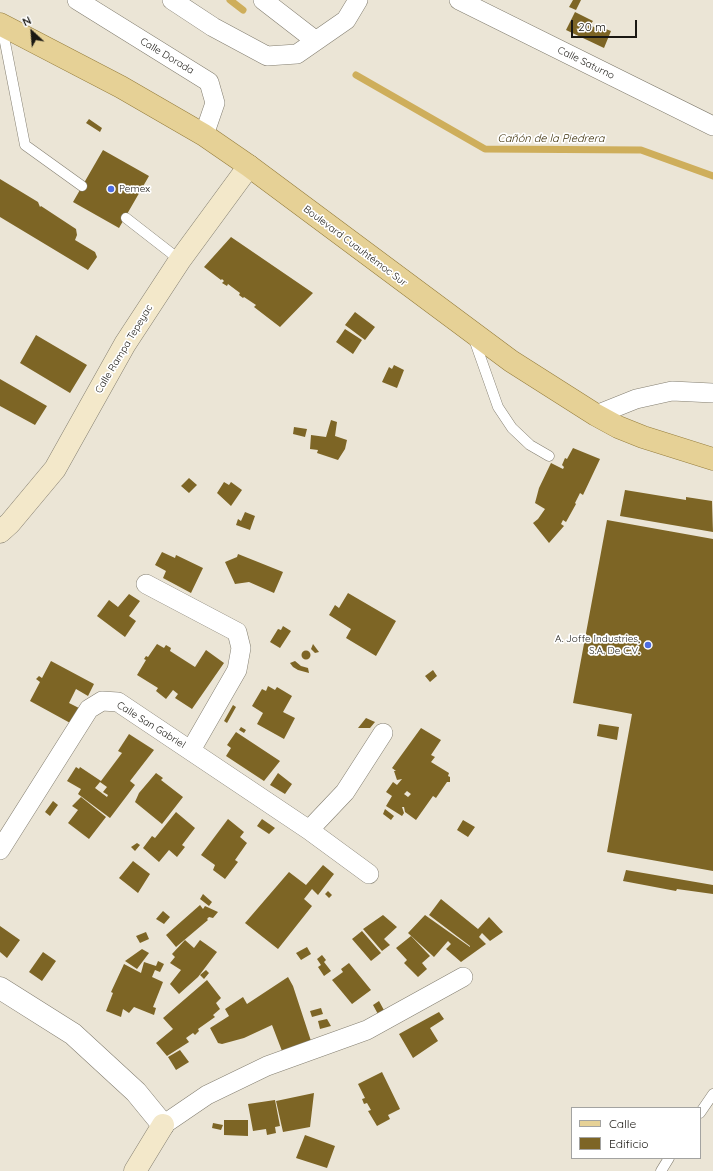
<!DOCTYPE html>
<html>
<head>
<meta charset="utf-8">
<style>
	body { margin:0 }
	#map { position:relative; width:713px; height:1171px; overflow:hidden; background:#ebe5d6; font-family:Quicksand,sans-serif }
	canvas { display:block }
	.legend { position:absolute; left:571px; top:1107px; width:130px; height:52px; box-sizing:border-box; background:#fff; border:1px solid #a3a3a1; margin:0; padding:5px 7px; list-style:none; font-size:12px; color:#1a1813 }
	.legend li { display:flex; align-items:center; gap:8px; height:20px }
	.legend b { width:20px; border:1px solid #a3a3a1 }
	.north { position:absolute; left:12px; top:12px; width:40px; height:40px; -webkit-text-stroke:3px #fff; paint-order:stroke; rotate:334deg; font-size:11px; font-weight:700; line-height:16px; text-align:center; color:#1a1813 }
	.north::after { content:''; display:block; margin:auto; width:14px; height:18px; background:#1a1813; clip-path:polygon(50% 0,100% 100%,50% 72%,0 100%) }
	.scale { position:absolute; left:571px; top:20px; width:66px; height:18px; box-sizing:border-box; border:2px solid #1a1813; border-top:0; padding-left:5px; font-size:12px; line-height:14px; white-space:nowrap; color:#1a1813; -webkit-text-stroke:3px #fff; paint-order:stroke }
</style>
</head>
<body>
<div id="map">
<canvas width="713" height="1171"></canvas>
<ul class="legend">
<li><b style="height:5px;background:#e6d196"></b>Calle</li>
<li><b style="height:11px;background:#7d6525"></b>Edificio</li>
</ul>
<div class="north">N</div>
<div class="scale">20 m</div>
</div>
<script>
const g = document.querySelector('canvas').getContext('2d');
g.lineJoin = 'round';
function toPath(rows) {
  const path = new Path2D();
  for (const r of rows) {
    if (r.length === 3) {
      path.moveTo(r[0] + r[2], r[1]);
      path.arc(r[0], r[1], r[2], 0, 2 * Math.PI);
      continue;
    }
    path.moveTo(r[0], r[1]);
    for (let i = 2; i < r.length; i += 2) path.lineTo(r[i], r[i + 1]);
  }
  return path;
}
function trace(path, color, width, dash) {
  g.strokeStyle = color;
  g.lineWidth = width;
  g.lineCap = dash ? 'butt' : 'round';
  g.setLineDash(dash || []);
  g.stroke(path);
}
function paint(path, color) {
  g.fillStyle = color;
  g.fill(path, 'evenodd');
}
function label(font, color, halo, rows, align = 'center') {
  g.font = font + ' Quicksand,sans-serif';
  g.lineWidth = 3.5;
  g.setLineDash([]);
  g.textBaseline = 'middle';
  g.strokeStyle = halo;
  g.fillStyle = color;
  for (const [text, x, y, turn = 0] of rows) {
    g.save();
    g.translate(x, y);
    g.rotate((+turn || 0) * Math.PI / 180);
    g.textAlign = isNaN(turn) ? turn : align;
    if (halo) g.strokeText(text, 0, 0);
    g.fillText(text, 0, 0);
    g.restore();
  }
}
trace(toPath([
	[230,0,243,10],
	[356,75,485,149,641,150,713,176]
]), '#ceae5b', 7);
paint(toPath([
	[573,0,581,0,576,10,569,7],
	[575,12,593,21,590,25,602,31,603,28,611,31,604,48,566,30],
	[89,119,102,128,100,132,86,123],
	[103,150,149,176,119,228,73,202],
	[0,179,38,202,40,207,41,206,76,229,77,235,75,240,95,252,97,257,88,270,0,217],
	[231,237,313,293,280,327,254,307,256,305,244,297,243,298,239,295,240,293,228,284,227,286,222,283,224,281,222,279,221,280,204,267],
	[355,312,375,327,365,340,345,325],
	[345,329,362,340,353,354,336,342],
	[36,335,87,365,70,393,20,363],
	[394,365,404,370,397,388,382,382,389,367,392,369],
	[0,379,47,406,35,425,0,406],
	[331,420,337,422,335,436,347,440,345,449,338,460,317,453,318,450,310,449,311,435,326,437],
	[294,427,307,429,305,437,293,434],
	[573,448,600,459,583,495,580,493,575,503,576,504,566,522,563,520,561,524,564,526,549,543,533,523,538,519,545,509,535,503,539,488,551,463,563,469,564,467,562,465,565,458,567,459],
	[189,478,197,485,189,493,181,486],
	[224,482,229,485,231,482,242,490,231,506,217,493],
	[625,490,686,500,686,497,712,501,713,532,620,516],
	[245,512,255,516,250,530,236,525,238,519,241,521],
	[607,520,713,539,713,871,607,852,632,714,573,703],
	[162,552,175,558,176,555,203,568,191,593,163,578,166,571,155,565],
	[238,554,283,572,274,593,249,582,235,584,225,562,237,557],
	[348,593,396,621,376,656,346,638,351,629,329,615,335,605,339,608],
	[129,594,140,601,129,616,136,621,125,637,97,616,109,600,118,607],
	[283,626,291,631,280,648,270,642,278,629,281,630],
	[157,644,164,648,166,645,171,648,170,651,195,667,206,650,224,663,192,709,175,698,178,694,173,690,166,699,156,691,158,688,137,675,146,660,144,659,146,656,148,657],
	[313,644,319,652,315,653,311,649],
	[306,655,4.5],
	[51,661,94,684,88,696,76,689,69,703,81,709,72,724,30,701,40,682,36,679,39,676,42,678],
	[295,661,301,666,308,668,309,673,298,670,293,667,290,663],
	[433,670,437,676,430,682,425,676],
	[268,686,275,690,277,687,292,696,283,712,295,718,284,739,257,724,263,713,252,706,262,689,266,691],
	[233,705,236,707,227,723,224,721],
	[366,718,375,722,370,728,358,728],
	[599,724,619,727,617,740,597,736],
	[241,727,246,730,244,733,239,730],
	[421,728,441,740,431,755,435,757,431,762,449,773,448,776,450,777,450,782,447,782,436,798,433,796,416,820,405,812,404,807,402,807,404,813,402,816,386,806,392,796,386,792,393,782,397,785,402,779,397,780,394,771,396,771,392,768],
	[407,791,411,794,408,797,404,794],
	[236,732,280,761,264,781,226,756,231,748,227,745],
	[129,734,154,750,130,781,135,785,110,818,78,794,81,789,67,781,76,767,79,769,80,767,101,781,122,753,118,751],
	[100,782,107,787,103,792,108,795,107,797,95,788],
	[156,773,163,778,161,780,183,797,162,824,135,802,139,793],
	[278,773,292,784,285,794,270,785],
	[81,797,106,817,89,839,68,823,78,810,72,806],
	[53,801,58,805,50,816,45,812],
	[385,809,394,816,391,820,383,814],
	[176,812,195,828,182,845,185,847,177,857,169,850,159,862,143,848,152,836,155,838],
	[228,819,244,832,240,837,247,843,235,860,238,862,225,879,213,870,215,865,201,855],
	[262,819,275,828,269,834,257,826],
	[463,820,475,827,468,837,457,830],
	[137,843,140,845,135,851,131,847],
	[133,861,150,874,138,893,119,878],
	[323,865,334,874,318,895,312,889,304,899,312,906,278,949,245,923,289,872,306,885],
	[626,870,713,885,713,894,677,889,676,891,623,881],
	[328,891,332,895,329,898,325,894],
	[203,894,212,902,209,906,200,899],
	[441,899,478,929,489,917,503,932,490,941,482,933,479,937,486,944,461,962,446,949,451,944,448,941,434,957,408,933,425,915,470,947,470,946,429,915],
	[200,905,203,909,205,906,218,912,213,918,209,917,207,919,208,920,176,947,166,935],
	[163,911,170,917,164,924,156,919],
	[383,915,397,927,384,939,390,945,382,951,363,929],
	[0,926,20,940,7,958,0,952],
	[362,931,381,953,371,961,352,939],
	[146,932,149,939,140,943,136,936],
	[411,936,430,956,422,963,427,969,418,977,404,963,407,960,396,948],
	[185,940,194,948,200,940,217,952,198,977,179,994,170,984,181,970,170,963,175,957,172,954],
	[307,947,311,954,301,960,296,953],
	[142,949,149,953,137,969,125,961],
	[43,952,56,961,42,981,29,972],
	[322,955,326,960,324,962,331,971,324,976,318,967,321,965,317,959],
	[158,961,164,964,160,972,155,970,152,977,163,982,153,1007,156,1008,154,1015,134,1007,129,1013,123,1009,121,1017,106,1011,113,993,111,992,124,964,141,973,144,962,156,966],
	[349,963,371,990,352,1004,332,980,343,972,341,969],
	[206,970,209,973,204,979,200,975],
	[288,977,293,986,311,1041,282,1051,272,1025,244,1038,222,1044,218,1043,210,1028,229,1016,225,1009,243,997,247,1004],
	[207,980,221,998,216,1003,220,1009,213,1015,215,1017,198,1029,199,1031,195,1035,193,1033,186,1038,189,1042,167,1056,156,1043,173,1029,163,1018],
	[379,1001,385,1012,379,1016,373,1005],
	[321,1008,323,1014,312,1017,310,1011],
	[439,1012,444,1019,430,1028,438,1041,413,1058,399,1034],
	[327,1019,331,1026,320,1029,318,1021],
	[180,1050,189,1062,176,1070,168,1057],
	[382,1072,400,1109,388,1115,390,1119,377,1126,368,1111,371,1110,367,1103,364,1104,362,1099,365,1098,358,1084],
	[314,1093,310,1127,283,1132,276,1101],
	[275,1100,280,1126,275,1127,276,1133,267,1135,266,1129,253,1131,248,1104],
	[224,1120,248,1120,248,1136,224,1135],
	[213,1123,223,1125,221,1130,212,1128],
	[305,1135,335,1146,327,1168,296,1158]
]), '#7d6525');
const service = toPath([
	[2,27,25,145,82,186],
	[126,218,180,260],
	[474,339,498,407,512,428,530,445,549,456],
	[700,1113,713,1094],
	[661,1171,669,1158]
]);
const minor = toPath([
	[77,0,209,82,215,103,204,135],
	[172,0,213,27,267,56,297,54,346,20,358,0],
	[263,0,316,41],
	[459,0,713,126],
	[596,415,636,399,672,391,713,393],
	[146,584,237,632,241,648,237,670,191,750],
	[309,830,345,792,383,733],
	[0,850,89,709,102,701,118,702,309,830,369,874],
	[163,1125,207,1095,267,1066,367,1030,463,977]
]);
const tertiary = toPath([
	[0,988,73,1034,136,1092,163,1125]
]);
const secondary = toPath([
	[0,532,10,523,55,469,125,344,180,260,249,166],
	[135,1171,163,1125]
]);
const primary = toPath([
	[0,24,121,87,204,135,249,166,511,361,596,415,618,427,643,437,713,459]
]);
trace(service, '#837e70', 11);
trace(minor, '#837e70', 20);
trace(tertiary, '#837e70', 23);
trace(secondary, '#837e70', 23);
trace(primary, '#947c3b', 23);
trace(service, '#fff', 10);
trace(minor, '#fff', 19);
trace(tertiary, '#fff', 22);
trace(secondary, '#f3e8ca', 22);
trace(primary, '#e6d196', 22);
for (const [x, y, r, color] of [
	[111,189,4,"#4d6ce0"],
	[648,645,4,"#4d6ce0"]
]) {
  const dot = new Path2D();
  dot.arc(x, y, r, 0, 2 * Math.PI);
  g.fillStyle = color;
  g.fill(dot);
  trace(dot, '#fff', 1.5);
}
label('10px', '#1a1813', '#fff', [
	["Calle Dorada",167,56,31],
	["Calle Saturno",586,63,26],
	["Boulevard Cuauhtémoc Sur",355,246,37],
	["Calle Rampa Tepeyac",124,349,-59],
	["Calle San Gabriel",151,725,32]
]);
label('10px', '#1a1813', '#fff', [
	["Pemex",119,189],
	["A. Joffe Industries,",640,639,"right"],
	["S.A. De C.V.",640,651,"right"]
], 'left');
label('italic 11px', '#3c2f09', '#fff', [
	["Cañón de la Piedrera",551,139]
]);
</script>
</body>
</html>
